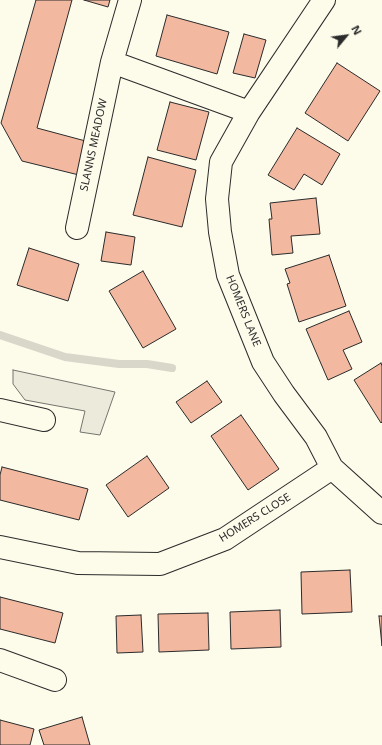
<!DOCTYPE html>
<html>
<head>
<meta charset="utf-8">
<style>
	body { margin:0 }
	#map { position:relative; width:382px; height:745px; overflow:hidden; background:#fdfbea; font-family:"Noto Sans",sans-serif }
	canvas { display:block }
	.north { position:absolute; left:326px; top:16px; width:40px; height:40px; -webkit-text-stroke:3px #fdfbea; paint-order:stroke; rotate:61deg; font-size:11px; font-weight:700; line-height:16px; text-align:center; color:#2b2b2b }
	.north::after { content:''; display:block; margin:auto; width:14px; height:18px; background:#2b2b2b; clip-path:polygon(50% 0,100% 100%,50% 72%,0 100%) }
</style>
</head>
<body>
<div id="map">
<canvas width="382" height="745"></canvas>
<div class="north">N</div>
</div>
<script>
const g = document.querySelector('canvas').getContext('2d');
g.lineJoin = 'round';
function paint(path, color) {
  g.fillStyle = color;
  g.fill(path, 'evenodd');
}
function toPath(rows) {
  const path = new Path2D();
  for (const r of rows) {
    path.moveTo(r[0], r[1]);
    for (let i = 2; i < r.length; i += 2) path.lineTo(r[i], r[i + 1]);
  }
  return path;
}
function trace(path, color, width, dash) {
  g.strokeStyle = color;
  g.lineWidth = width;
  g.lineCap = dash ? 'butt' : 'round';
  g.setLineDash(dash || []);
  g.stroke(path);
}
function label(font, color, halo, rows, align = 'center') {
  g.font = font + ' "Noto Sans",sans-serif';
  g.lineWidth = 3;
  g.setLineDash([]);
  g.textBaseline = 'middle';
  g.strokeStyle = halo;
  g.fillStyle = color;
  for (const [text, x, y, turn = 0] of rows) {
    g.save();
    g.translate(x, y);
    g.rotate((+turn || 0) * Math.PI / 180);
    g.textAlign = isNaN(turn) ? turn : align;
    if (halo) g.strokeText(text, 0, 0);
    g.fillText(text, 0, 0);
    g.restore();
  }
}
const green = toPath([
	[13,370,115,392,100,435,80,432,85,411,25,400,13,384,13,370]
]);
paint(green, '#ecebdb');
trace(green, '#74746e', 1);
trace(toPath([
	[0,335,65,357,119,364,147,364,172,368]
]), '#d8d7c9', 8);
const building = toPath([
	[36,0,72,0,37,128,93,143,83,176,22,161,1,123,36,0],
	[84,0,110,0,108,7,84,0],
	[167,15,229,32,217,74,156,56,167,15],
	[244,34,266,40,255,78,233,73,244,34],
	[337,63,380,91,348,141,305,113,337,63],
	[170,102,209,112,196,160,157,150,170,102],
	[297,128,340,154,322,185,304,174,294,190,268,175,297,128],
	[148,157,196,170,182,227,133,215,148,157],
	[316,198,320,234,291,236,293,253,272,255,269,219,272,219,270,203,316,198],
	[106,232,135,237,131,265,101,261,106,232],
	[29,248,79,264,68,301,17,285,29,248],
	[329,255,346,306,299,322,287,284,290,283,285,269,329,255],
	[143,271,176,329,143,348,109,291,143,271],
	[349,311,362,342,343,350,352,369,328,380,306,329,349,311],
	[381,363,382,366,382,422,381,423,354,380,381,363],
	[207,381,222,402,191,423,176,402,207,381],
	[241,415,279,469,248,490,211,436,241,415],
	[147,456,169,488,128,517,106,485,147,456],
	[2,467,88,489,79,520,0,500,0,475,2,467],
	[350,570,352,612,302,614,301,572,350,570],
	[0,597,63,613,55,643,0,629,0,597],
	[280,610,281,647,231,649,230,612,280,610],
	[208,613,209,650,159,652,158,614,208,613],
	[141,615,143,652,117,653,116,616,141,615],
	[379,616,382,616,382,646,379,616],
	[82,717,90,745,44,745,39,730,82,717],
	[0,720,34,729,30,745,0,745,0,720]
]);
paint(building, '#f2b8a0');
trace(building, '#2b2b2b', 1);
const minor = toPath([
	[324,0,249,112,221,162,217,199,220,232,228,275,263,362,284,394,316,437,332,468,382,513],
	[112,62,249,112],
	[77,228,112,62,130,0],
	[0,410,44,420],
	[0,547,78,563,160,564,225,539,332,468],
	[0,660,55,680]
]);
trace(minor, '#2b2b2b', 24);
trace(minor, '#fdfbea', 22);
label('11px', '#2b2b2b', '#fdfbea', [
	["SLANNS MEADOW",94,145,-78],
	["HOMERS LANE",243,311,68],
	["HOMERS CLOSE",255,518,-32]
]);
</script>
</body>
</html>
